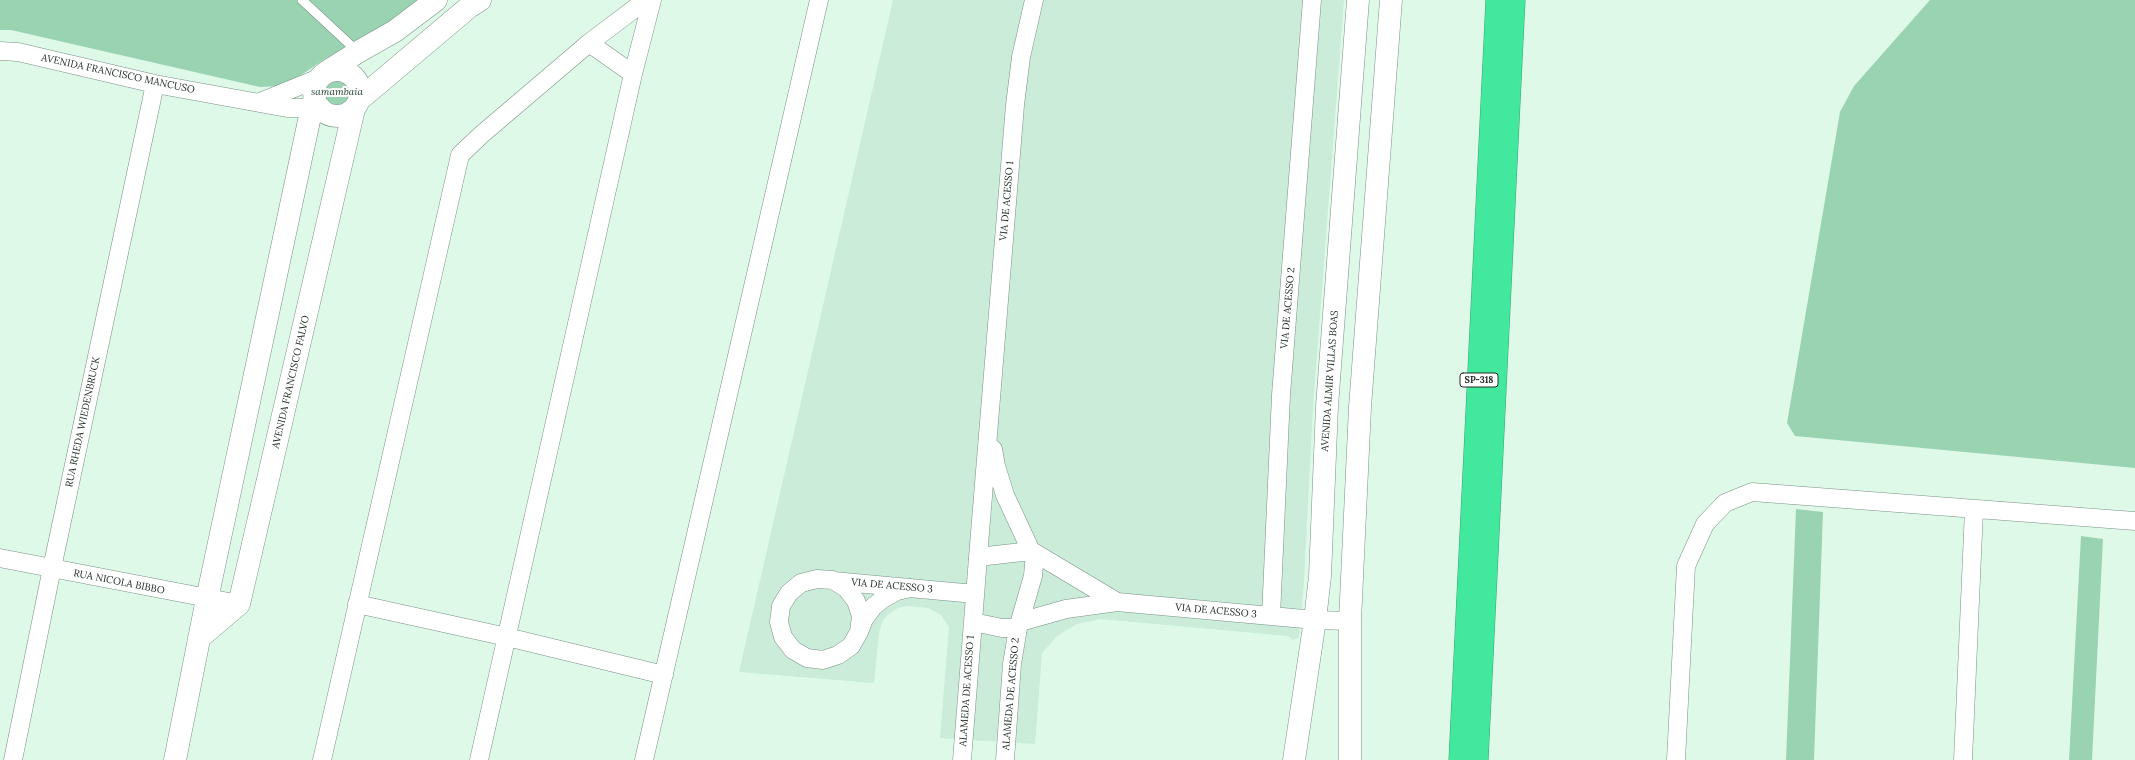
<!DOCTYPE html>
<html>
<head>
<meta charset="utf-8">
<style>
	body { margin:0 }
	canvas { display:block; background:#def9e8 }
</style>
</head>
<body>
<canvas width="2135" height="760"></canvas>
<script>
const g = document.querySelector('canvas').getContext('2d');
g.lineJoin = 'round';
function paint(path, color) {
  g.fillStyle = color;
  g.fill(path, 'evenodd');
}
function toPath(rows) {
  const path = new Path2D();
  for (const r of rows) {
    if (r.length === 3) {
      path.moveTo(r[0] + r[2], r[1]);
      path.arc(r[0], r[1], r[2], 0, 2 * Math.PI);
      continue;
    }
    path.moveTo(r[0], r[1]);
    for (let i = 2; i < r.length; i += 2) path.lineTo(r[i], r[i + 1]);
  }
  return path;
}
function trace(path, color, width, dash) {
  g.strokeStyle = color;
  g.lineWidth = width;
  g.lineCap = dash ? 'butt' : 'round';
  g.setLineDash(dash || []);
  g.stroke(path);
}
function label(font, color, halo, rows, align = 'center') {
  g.font = font + ' Lora,serif';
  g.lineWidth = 4;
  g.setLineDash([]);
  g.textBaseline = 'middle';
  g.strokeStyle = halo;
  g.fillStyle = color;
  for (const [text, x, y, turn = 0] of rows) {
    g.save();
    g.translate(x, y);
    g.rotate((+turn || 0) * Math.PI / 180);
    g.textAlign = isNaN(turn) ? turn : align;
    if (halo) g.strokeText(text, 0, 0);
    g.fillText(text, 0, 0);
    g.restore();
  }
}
paint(toPath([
	[893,0,1344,0,1313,406,1304,582,1299,637,1293,640,1288,636,1100,619,1077,624,1057,636,1042,653,1035,744,940,738,949,627,941,615,928,608,907,606,898,608,890,613,883,620,879,633,874,683,739,672]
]), '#caecd8');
paint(toPath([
	[0,0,421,0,394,19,325,59,295,79,280,86,260,87,11,30,0,30],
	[1930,0,2135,0,2135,468,1795,436,1787,423,1840,112,1854,86],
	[337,92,17],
	[1796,509,1823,512,1814,760,1786,760],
	[2081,536,2103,539,2092,760,2069,760]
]), '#9ad3b2');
const lane = toPath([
	[302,0,358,52]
]);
const street = toPath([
	[589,43,633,74],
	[0,51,18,52,155,84,287,108,304,108,316,103],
	[260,102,319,78],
	[993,449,996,466,1005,495,1031,551],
	[1035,553,1117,602],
	[978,557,1015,105,1021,57,1034,0],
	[0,558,239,604],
	[833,581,975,594],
	[357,604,507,637,664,675],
	[1271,616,1281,395,1312,0],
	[1020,622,1066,609,1117,602,1315,620,1350,621],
	[859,632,861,616,856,601,846,588,833,580,817,579,801,583,789,593,781,606,779,622,783,637,793,650,807,658,823,660,838,655,851,646,859,632,864,619,873,607,884,598,897,591,911,588],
	[13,760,52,568,155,84],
	[322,760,460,155,481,135,589,43,646,0],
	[479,760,633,74,652,0],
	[644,760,819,0],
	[962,760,973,622],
	[1005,760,1012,664,1018,628,1033,576,1035,553,1031,551,978,557,973,622,1002,628,1018,628],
	[1676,760,1686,566,1705,524,1725,503,1752,492,2135,521],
	[1963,760,1974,510]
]);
const secondary = toPath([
	[337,93,23],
	[328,71,358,52,395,31,436,0],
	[360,99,469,7,480,0],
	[199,638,239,604,354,109],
	[175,760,207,599,310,116,320,108],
	[1294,760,1315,620,1320,576,1327,406,1358,0],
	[1350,760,1350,621,1360,407,1391,0]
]);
const highway = toPath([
	[1460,760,1497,0],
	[1477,760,1514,0]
]);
trace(lane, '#799283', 10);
trace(street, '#799283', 19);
trace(secondary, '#799283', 23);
trace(highway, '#37a673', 23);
trace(lane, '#fff', 9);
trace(street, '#fff', 18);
trace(secondary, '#fff', 22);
trace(highway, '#42e89d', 22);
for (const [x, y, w] of [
	[1479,380,38]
]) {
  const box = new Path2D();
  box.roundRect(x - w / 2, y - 7, w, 14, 3);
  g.fillStyle = '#fff';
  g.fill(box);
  trace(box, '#222c26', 1);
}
label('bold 9px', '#222c26', null, [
	["SP-318",1479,380]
]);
label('10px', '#222c26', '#fff', [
	["AVENIDA FRANCISCO MANCUSO",118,74,12],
	["VIA DE ACESSO 1",1007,201,-85],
	["VIA DE ACESSO 2",1288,308,-85],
	["AVENIDA ALMIR VILLAS BOAS",1330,381,-86],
	["AVENIDA FRANCISCO FALVO",291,382,-77],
	["RUA RHEDA WIEDENBRUCK",83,422,-78],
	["RUA NICOLA BIBBO",119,582,11],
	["VIA DE ACESSO 3",892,586,5],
	["VIA DE ACESSO 3",1216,611,5],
	["ALAMEDA DE ACESSO 1",967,691,-86],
	["ALAMEDA DE ACESSO 2",1011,694,-85]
]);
label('italic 10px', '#1a3d2a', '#fff', [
	["samambaia",337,92]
]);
</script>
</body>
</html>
